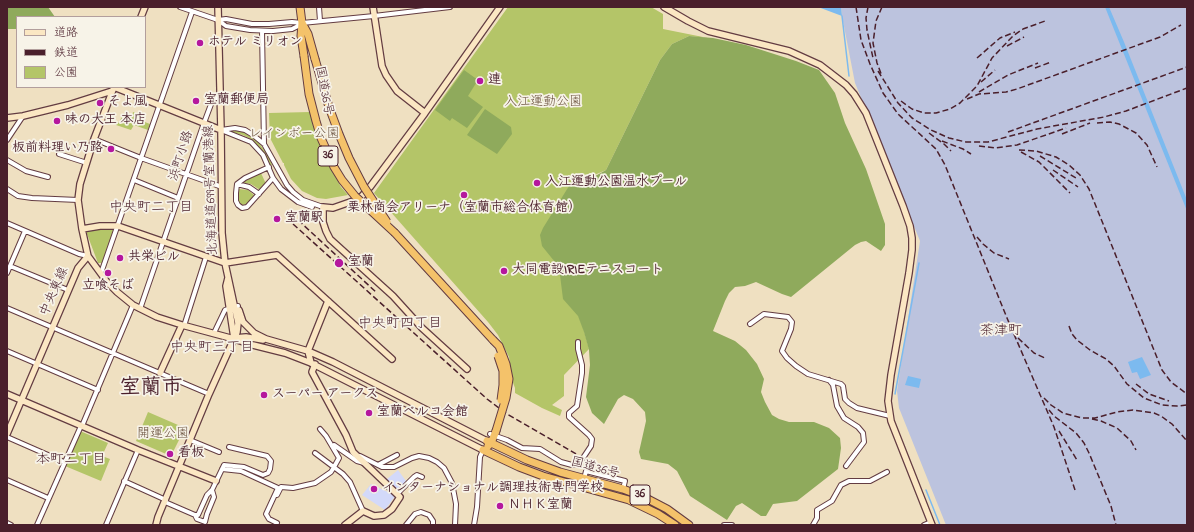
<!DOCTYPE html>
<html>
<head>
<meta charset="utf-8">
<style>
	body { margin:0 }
	#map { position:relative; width:1194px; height:532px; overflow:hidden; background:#efe0c1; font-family:"Indie Flower","Klee One",sans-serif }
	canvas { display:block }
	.frame { position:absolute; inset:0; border:8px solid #4a1f2b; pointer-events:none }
	.legend { position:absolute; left:16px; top:16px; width:130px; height:72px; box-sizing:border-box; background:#f7f3e8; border:1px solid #b29e9c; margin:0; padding:5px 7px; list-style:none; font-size:12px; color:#4a1f2b }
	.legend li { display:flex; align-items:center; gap:8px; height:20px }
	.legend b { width:20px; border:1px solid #b29e9c }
</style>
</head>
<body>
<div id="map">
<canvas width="1194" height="532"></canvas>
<div class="frame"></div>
<ul class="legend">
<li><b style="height:5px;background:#fbe7c3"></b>道路</li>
<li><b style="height:5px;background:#4a1f2b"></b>鉄道</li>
<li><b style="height:11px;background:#b4c568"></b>公園</li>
</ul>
</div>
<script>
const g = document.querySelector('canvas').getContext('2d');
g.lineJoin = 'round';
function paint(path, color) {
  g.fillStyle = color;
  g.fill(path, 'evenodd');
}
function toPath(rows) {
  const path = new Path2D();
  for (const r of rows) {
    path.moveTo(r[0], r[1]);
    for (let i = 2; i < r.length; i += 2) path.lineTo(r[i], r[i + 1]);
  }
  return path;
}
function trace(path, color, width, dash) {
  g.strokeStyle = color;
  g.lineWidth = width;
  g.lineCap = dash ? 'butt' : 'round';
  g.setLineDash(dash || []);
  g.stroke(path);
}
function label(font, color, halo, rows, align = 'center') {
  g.font = font + ' "Indie Flower","Klee One",sans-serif';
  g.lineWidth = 3.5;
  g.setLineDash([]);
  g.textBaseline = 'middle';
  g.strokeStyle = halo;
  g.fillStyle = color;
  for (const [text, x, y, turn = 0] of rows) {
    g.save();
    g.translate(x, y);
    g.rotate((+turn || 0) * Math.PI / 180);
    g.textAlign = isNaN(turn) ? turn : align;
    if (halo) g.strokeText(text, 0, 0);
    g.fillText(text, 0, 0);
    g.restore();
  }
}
paint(toPath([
	[398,470,406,481,385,510,362,495,371,484,390,493,381,484]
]), '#d3d9f9');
paint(toPath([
	[841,7,1187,7,1187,525,946,525,899,408,897,391,920,241,855,83,842,16]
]), '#bcc3de');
paint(toPath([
	[508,7,651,7,663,14,663,29,708,38,689,36,672,44,660,60,606,170,569,186,553,259,559,267,583,327,589,349,564,375,564,396,552,405,562,410,560,416,542,408,515,393,515,388,512,380,509,357,498,335,488,322,374,193],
	[133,112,136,113,134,118,150,124,148,130,134,125,131,130,116,125,117,122,119,123,122,116,131,119],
	[310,112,333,172,341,187,348,195,326,199,317,198,302,191,291,179,284,165,284,163,283,163,270,138,269,113],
	[233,129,244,132,259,143,269,157,272,165,270,165,266,157,251,139,243,135,232,132,231,130],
	[261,173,266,184,260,190,251,184,244,183,245,181],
	[239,189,248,190,254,195,248,204,242,205,238,202,238,190],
	[106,227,114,228,102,263,98,263,87,234,87,232],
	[148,412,185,428,173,452,166,454,136,441],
	[80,431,108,443,102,456,110,459,101,481,65,466]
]), '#b4c568');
paint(toPath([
	[7,7,48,7,55,17,17,17,17,31,16,29,7,29],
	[689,36,713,38,746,45,796,61,819,70,835,93,845,123,866,169,885,224,885,245,881,251,866,241,861,242,855,245,791,297,782,294,756,282,745,286,735,287,729,293,725,301,713,331,735,341,746,350,757,364,764,379,761,392,765,402,772,415,779,419,789,422,814,422,829,428,840,438,841,448,838,469,797,501,773,504,766,516,761,516,742,503,736,506,727,520,690,496,677,471,668,464,641,459,639,452,646,421,645,412,633,399,624,395,618,399,604,424,592,413,586,397,590,365,589,350,584,332,578,316,563,299,559,267,542,246,540,235,543,228,569,186,581,184,606,170,660,60,672,44],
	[464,70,478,80,468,96,483,107,467,128,452,118,450,121,435,110],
	[485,109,511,127,512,134,497,154,467,135]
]), '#8faa5c');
paint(toPath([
	[818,7,841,7,842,16],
	[1105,7,1109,7,1124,42,1187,200,1187,211],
	[1142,357,1151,375,1140,379,1137,372,1132,373,1128,362],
	[908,376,921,379,919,388,905,385]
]), '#7cbaef');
trace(toPath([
	[842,16,849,76],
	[895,394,919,263],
	[926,490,940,525]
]), '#7cbaef', 1.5);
const street = toPath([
	[180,7,218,20,226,26,250,30,273,31,292,29,302,24],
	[319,7,320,21],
	[218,20,226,19,252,24,269,24,292,22,302,23,374,16,450,7],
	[262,31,264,144],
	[221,130,235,128,245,130,253,135,264,144,287,185,293,192,303,200,323,207],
	[221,130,251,142,263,155,273,178,281,189,298,202,312,207],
	[94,139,141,158,222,187],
	[7,140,23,116],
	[59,154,87,163],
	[7,160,26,171,48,177],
	[269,167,245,178,237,184,236,193,236,201,238,205,242,208,247,207,273,178],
	[134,180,178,198],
	[237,184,249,187,259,194],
	[7,189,18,196,32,198,78,200],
	[7,223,79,254,88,256],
	[10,266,68,290],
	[7,273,25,231],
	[101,273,192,12],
	[7,308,209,394],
	[140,309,204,123,213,99,219,97],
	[750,324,764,314,788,317,792,322,791,329,782,351,787,358,796,366,808,374,841,384,843,386,845,399,849,403,857,408,890,416],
	[184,326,206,257],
	[214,333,225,310,238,306],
	[7,351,98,390],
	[829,380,833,385,837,406,844,418,858,427,863,433,864,442,846,466],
	[82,426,133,305],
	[490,434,507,440,522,448,540,449,561,462,572,465,578,464,581,461,591,446,592,439,589,435,569,417,569,413,577,406,582,373,582,365,578,349,578,342],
	[7,437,64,462],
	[190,440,219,452],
	[334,445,357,461,364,463],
	[315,453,343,474,350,482,363,511],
	[360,456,382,467,394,467,412,458,419,456,429,458,437,462,444,468,452,483,456,504,455,525],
	[378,465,397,455],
	[222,469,241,471,278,488,266,514,269,519,277,523,276,525],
	[584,479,586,471,625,481,623,489],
	[7,480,48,498],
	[124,481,166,500],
	[397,494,414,477,417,475,422,477],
	[275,495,277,495,281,487,293,488,315,483,331,472,334,467,339,458,326,436,320,429],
	[165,502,195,515,198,515,207,495,212,490,224,465,244,467,263,475,268,473,270,469,271,461,267,456,229,447],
	[195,515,197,519,205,522,207,514,214,497,212,490],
	[7,523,11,525],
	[37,525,81,426],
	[106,525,138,450],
	[406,525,415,514,421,512,429,515,433,521,433,525],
	[474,525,477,507,480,457,483,450],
	[724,525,732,525],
	[813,525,817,518,817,510,832,501,841,485,849,481,870,481,887,472],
	[924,525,931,522]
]);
const secondary = toPath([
	[373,7,382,66,386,75,397,91,425,113],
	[664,7,688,21,708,31,789,51,820,65,846,85,854,94,866,113,903,206,910,226,912,238,912,250,909,273,891,375,888,401,891,421,932,525],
	[141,17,145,7],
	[114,87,94,139,80,184,78,200,82,229,88,256,107,282,117,292,133,305,157,317,182,325,234,339,253,345,285,353,311,363,483,450],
	[114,87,221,130],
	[7,118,23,116,68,105,112,91],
	[82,229,100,226,118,226,225,263,277,255,392,359],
	[228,278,226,286,234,338],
	[239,310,243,322,254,333,266,339,308,351,333,362,487,441],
	[234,338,246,337,263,340],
	[311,363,308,351,328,301],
	[315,364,312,372,346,435,353,452,400,497,392,509,384,515,374,516,363,511,345,525],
	[467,369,422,328,393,296,330,239,326,231,323,222,323,207,333,208,353,201,362,196,370,187,425,113,500,7],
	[160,373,182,325],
	[7,394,138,450,216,481],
	[7,434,78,268,88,256],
	[156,525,158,517,209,394,237,332,238,323,225,263,222,233,221,130,218,7]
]);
const highway = toPath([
	[300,7,302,23,301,36,304,56],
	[302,23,308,34,315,59],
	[395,233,493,340],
	[487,441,527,460,560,472,623,489,644,497,667,509,689,525],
	[488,446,491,443,496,431],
	[483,450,519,467,543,476,629,500,658,514,675,525]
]);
trace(street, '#633c42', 6);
trace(secondary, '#633c42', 8);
trace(highway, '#633c42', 9);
trace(street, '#fff', 4);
trace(secondary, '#fbe7c3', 5.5);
trace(highway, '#f4c26a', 7);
trace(toPath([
	[856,7,861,40,870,64,883,93,898,114,936,149,945,165,1007,318,1054,427,1075,490],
	[868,7,866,18,867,30,873,58],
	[882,7,876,21,873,43,877,63,882,76],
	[1007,46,1024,37],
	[977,58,1000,38,1015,32],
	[1035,68,1051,62],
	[878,71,898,103,912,118,931,130,949,138,966,142,988,142,1037,129,1104,117,1126,111,1187,88],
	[981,82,995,70],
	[979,92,1008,75,1038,63],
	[967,99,979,94,1006,92,1017,89,1160,37,1181,25],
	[901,101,912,109,924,113,936,113,950,109,960,103,977,86,992,58,1013,36,1023,29,1045,21],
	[1097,123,1110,122,1119,124,1136,133,1147,145,1157,167],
	[1008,132,1187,67],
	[929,133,944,144,951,151],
	[1062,134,1090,123],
	[942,141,963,149,971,154],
	[979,146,995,148,1017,145,1066,128],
	[1019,150,1036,151,1056,157,1069,165,1080,175,1089,189,1162,370,1171,382,1187,394],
	[1021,152,1039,162,1070,193],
	[1040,156,1076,178],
	[1053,170,1078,187],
	[298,220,377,293],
	[293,224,487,399,507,414,578,455],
	[977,237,983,244,994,253,1009,259],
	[1069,326,1072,334,1077,340,1090,350,1106,359,1114,366,1127,384,1144,398,1162,405,1177,406,1187,405],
	[1018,338,1034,353,1045,358],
	[1136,384,1149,394,1169,401],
	[1044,398,1051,405,1063,413,1082,418,1095,418,1117,412,1133,410,1154,413,1161,416,1172,424,1187,441],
	[1049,410,1054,416,1076,433,1084,443,1089,453,1111,506,1116,525],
	[1092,419,1101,421,1117,428,1131,441,1136,450],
	[1059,431,1077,460]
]), '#4a1f2b', 1.5, [6, 3]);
const highwayBridge = toPath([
	[304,56,309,94,316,121,321,138,334,167,342,180,355,196,395,233],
	[315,59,329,107,339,134,349,158,364,187,387,222],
	[493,340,499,346,503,356,506,364,509,379,506,398,496,431],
	[498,356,503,371,503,385,501,400]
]);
trace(highwayBridge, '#633c42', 9, []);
trace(highwayBridge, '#f4c26a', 7);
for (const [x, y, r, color] of [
	[200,43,4,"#b5179e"],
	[480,81,4,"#b5179e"],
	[196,101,4,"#b5179e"],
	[100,103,4,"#b5179e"],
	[57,121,4,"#b5179e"],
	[111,149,4,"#b5179e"],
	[537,183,4,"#b5179e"],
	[464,195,4,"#b5179e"],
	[277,219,4,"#b5179e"],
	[120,258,4,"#b5179e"],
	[339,263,5,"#b5179e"],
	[504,271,4,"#b5179e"],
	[108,273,4,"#b5179e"],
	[264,395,4,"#b5179e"],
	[369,413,4,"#b5179e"],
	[170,454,4,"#b5179e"],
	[374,489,4,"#b5179e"],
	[500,506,4,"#b5179e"]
]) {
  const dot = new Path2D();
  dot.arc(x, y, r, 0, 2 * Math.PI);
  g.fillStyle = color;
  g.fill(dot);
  trace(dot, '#f7f3e8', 1.5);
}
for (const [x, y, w] of [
	[328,156,20],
	[640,495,20]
]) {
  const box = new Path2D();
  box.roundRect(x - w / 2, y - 10, w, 20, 3);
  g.fillStyle = '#f7f3e8';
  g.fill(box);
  trace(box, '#4a1f2b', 1);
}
label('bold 12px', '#4a1f2b', null, [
	["36",328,156],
	["36",640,495]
]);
label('bold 13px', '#4a1f2b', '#f7f3e8', [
	["ホテル ミリオン",208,43],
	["連",488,81],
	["室蘭郵便局",204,101],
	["そよ風",108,103],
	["味の大王 本店",65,121],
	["板前料理い乃路",103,149,"right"],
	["入江運動公園温水プール",545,183],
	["栗林商会アリーナ（室蘭市総合体育館）",464,209,"center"],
	["室蘭駅",285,219],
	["共栄ビル",128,258],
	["室蘭",348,263],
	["大同電設IRIEテニスコート",512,271],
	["立喰そば",108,287,"center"],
	["スーパー アークス",272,395],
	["室蘭ベルコ会館",377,413],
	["看板",178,454],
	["インターナショナル調理技術専門学校",382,489],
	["ＮＨＫ室蘭",508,506]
], 'left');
label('13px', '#4a1f2b', '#f7f3e8', [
	["国道36号",323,91,79],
	["浜町小路",182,156,-72],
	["北海道道699号室蘭港線",212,190,-92],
	["中央東線",55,292,-66],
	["国道36号",595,469,15]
]);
label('13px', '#6a513d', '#f7f3e8', [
	["入江運動公園",543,103],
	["レインボー公園",294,135],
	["開運公園",163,435]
]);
label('14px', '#4a1f2b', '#f7f3e8', [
	["中央町二丁目",151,209],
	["中央町四丁目",400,325],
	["茶津町",1001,332],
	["中央町三丁目",212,349],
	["本町二丁目",71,461]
]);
label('bold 21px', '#4a1f2b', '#f7f3e8', [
	["室蘭市",151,390]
]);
</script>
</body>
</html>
